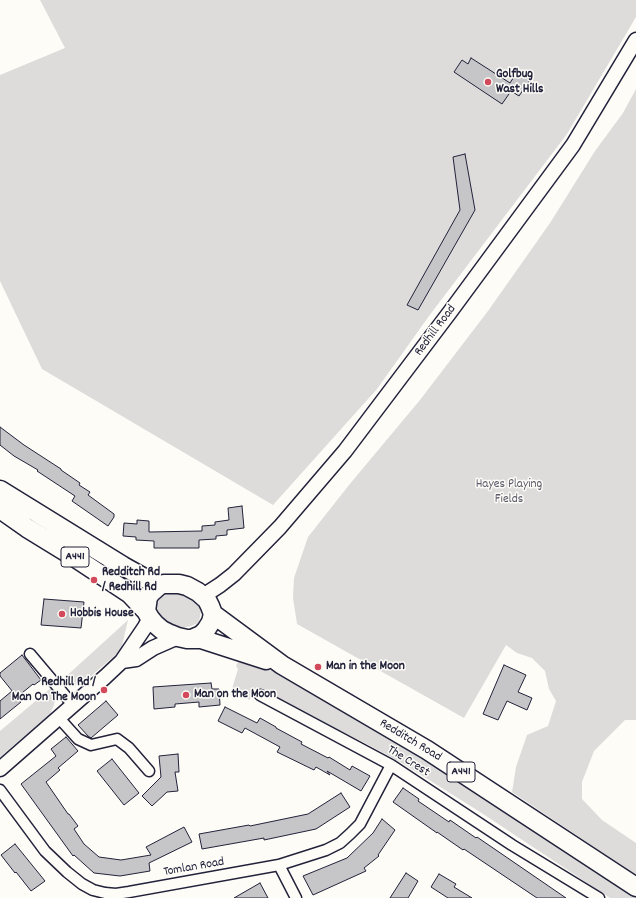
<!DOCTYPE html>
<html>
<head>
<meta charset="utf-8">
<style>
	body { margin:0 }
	canvas { display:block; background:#fdfcf7 }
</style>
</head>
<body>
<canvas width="636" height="898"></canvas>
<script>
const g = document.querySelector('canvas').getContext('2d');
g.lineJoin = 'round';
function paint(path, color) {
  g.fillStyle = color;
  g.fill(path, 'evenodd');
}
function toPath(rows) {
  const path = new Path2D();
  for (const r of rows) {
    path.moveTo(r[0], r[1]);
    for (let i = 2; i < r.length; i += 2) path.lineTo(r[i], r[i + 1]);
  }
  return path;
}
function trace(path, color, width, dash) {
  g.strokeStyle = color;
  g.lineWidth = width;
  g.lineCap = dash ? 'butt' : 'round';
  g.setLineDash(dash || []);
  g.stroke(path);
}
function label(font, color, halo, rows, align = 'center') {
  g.font = font + ' Dekko,sans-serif';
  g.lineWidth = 3;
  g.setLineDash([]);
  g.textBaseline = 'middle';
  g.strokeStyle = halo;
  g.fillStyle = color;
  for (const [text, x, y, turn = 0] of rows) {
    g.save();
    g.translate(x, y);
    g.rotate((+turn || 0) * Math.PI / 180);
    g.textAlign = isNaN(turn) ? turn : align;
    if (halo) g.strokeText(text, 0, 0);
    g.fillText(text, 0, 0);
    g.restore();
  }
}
paint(toPath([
	[40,0,636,0,636,17,567,134,429,316,377,389,273,505,42,369,0,281,0,75,65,48],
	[636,89,636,720,625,720,594,751,582,782,582,799,602,820,636,843,636,875,512,792,516,767,527,735,548,726,556,701,549,689,545,671,532,658,517,653,506,645,464,718,297,624,293,598,294,578,308,537,349,485,420,400,488,311,550,223,595,151,623,113],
	[167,591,185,593,196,600,201,610,200,617,198,623,191,626,182,628,168,623,158,615,154,608,153,602],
	[128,620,121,650,82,684,72,686,61,681],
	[238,662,262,665,275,668,421,753,636,892,636,898,610,898,480,812,402,763,365,743,302,712,265,691,253,690,250,700,231,692,238,669,236,666],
	[51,688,56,696,54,705,50,714,0,757,0,731]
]), '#dddcdb');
const building = toPath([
	[471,58,510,83,517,72,530,80,519,96,511,91,502,104,454,72,462,60,468,64,471,58],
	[465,154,475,210,418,310,407,305,460,210,453,157,465,154],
	[0,427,24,445,61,469,61,470,80,483,79,485,90,492,88,495,114,514,114,517,108,526,72,501,75,496,37,471,38,470,14,456,0,445,0,427],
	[242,506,244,528,227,530,227,535,216,536,216,539,199,540,199,548,154,548,154,541,136,540,136,537,123,536,124,523,137,524,137,520,149,521,149,532,202,531,202,526,215,525,215,522,229,520,228,508,242,506],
	[44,599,84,602,81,628,41,625,44,599],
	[22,655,41,680,34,685,33,684,17,697,0,676,0,673,22,655],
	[504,665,526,675,518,692,532,698,527,710,507,701,498,720,483,714,504,665],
	[211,683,212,689,219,689,220,705,199,707,199,702,175,704,175,707,154,709,153,687,211,683],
	[12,691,21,702,0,719,0,701,12,691],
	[106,701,118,715,91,738,88,736,78,725,106,701],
	[225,707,257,723,260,718,276,727,276,728,302,742,301,744,328,758,329,757,350,770,352,766,370,776,361,791,327,771,330,775,316,767,314,770,277,752,280,747,245,728,242,733,218,721,225,707],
	[66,737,78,751,58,768,60,770,46,782,68,814,69,814,78,826,74,829,84,844,99,857,121,860,151,855,146,847,184,827,192,842,149,863,150,871,120,876,94,873,74,855,73,856,21,784,56,756,51,749,66,737],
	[178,754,179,772,175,772,178,791,167,792,152,806,142,796,161,777,159,756,178,754],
	[112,759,139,793,124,805,97,771,112,759],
	[403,788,419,799,418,801,449,822,450,820,476,838,477,837,566,898,537,898,464,849,463,850,437,832,437,833,393,802,403,788],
	[341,793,350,807,316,829,264,840,264,838,202,849,199,834,249,825,250,826,308,814,341,793],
	[382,819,395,830,378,855,379,856,364,868,366,871,313,895,303,876,347,858,373,833,382,819],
	[15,844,45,881,31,891,16,872,15,873,1,855,15,844],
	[406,873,418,881,408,898,390,898,406,873],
	[439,874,456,884,454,887,472,898,448,898,431,887,439,874],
	[260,883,268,898,234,898,260,883]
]);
paint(building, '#c6c6c8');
trace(building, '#22223b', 1);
const street = toPath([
	[30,654,73,705],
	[260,695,391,765,512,845,599,898],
	[59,718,78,739,91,745,117,739,129,748,149,771],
	[0,790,45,851,67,872,82,884,93,890,105,893,116,894,129,892,279,865,326,850,340,843,350,834,360,824,391,765],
	[279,865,296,898]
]);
const secondary = toPath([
	[203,596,220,585,234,574,280,527,345,451,450,312,573,145,636,40],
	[122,661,136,659,153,648,178,637],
	[0,769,105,677,122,661,145,627,150,618]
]);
const highway = toPath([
	[0,490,123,566,148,580,160,585],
	[0,509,27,528,71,555,130,594,146,611],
	[213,614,282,665,427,750,636,887],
	[194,638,201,635,206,630,211,622,213,614,210,606,207,600,198,592,187,586,179,584,164,584,160,585,151,593,148,597,146,611,150,618,155,624,162,630,168,633,178,637,187,639,201,639,266,660]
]);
trace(street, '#22223b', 13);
trace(secondary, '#22223b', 17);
trace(highway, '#22223b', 21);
trace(street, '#fdfcf7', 10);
trace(secondary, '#fdfcf7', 14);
trace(highway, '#fdfcf7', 18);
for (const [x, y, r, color] of [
	[488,82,4,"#d1495b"],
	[94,580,4,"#d1495b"],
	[62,614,4,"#d1495b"],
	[318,667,4,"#d1495b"],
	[104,690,4,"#d1495b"],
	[186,695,4,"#d1495b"]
]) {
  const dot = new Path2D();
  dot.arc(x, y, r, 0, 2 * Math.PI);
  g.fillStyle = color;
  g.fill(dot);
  trace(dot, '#fdfcf7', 1.5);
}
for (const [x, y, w] of [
	[75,557,28],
	[461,772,28]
]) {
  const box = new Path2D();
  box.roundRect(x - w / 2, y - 10, w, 20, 3);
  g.fillStyle = '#fdfcf7';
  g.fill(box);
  trace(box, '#22223b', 1);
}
label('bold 12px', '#22223b', null, [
	["A441",75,557],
	["A441",461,772]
]);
label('bold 13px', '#22223b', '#fdfcf7', [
	["Golfbug",496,75],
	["Wast Hills",496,90],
	["Redditch Rd",102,573],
	["/ Redhill Rd",102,588],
	["Hobbis House",70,614],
	["Man in the Moon",326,667],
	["Redhill Rd /",96,683,"right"],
	["Man On The Moon",96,698,"right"],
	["Man on the Moon",194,695]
], 'left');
label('13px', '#22223b', '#fdfcf7', [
	["Redhill Road",436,331,-53],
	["Redditch Road",410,741,31],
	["The Crest",408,762,32],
	["Tomlan Road",194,868,-10]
]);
label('13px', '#5a5a6b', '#fdfcf7', [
	["Hayes Playing",509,485],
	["Fields",509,500]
]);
</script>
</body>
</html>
